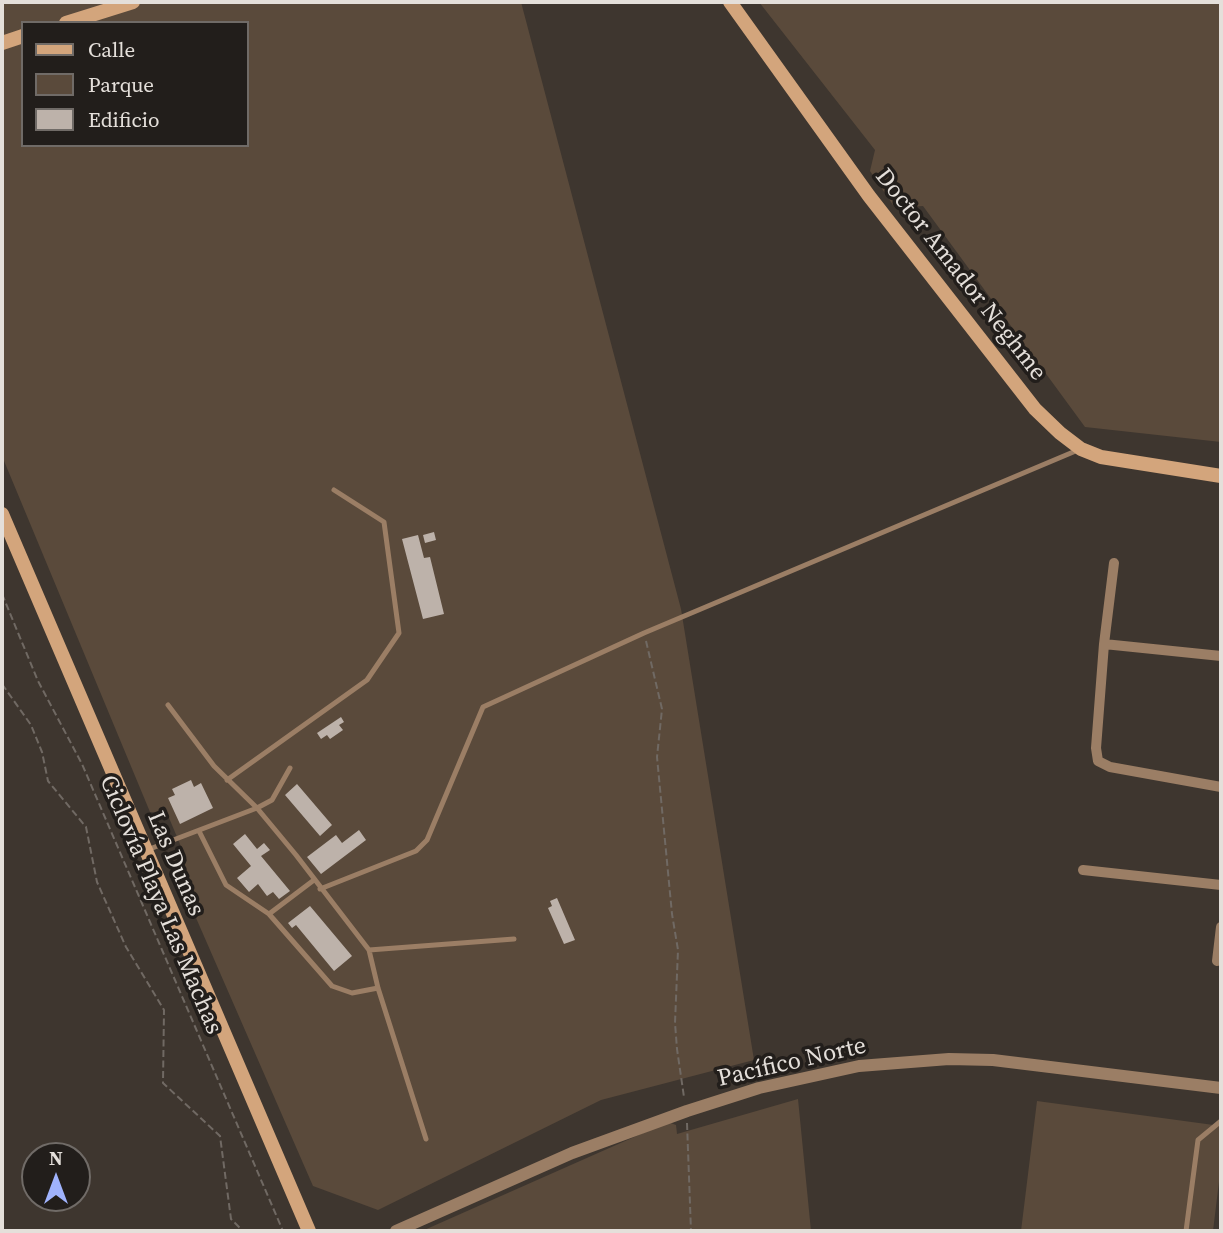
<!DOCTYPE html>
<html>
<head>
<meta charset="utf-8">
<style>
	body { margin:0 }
	#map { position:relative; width:1223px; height:1233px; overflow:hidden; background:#3e362f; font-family:"Source Serif 4",serif }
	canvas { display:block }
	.frame { position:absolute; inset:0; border:4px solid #e4dfda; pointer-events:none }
	.legend { position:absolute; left:21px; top:21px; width:228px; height:126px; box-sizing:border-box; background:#221e1b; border:2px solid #706b67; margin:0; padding:9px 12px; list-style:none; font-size:21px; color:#e4dfda }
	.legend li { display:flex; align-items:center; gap:14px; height:35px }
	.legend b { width:35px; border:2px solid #706b67 }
	.north { position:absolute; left:21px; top:1142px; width:70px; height:70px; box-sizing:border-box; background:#221e1b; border:2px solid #706b67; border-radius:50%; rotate:0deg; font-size:19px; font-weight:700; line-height:28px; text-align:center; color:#e4dfda }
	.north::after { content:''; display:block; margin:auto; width:24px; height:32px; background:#a0b3fd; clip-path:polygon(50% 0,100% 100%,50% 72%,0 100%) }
</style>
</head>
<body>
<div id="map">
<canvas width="1223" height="1233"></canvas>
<div class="frame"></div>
<ul class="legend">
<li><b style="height:9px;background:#d3a57c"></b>Calle</li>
<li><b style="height:19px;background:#5a4a3b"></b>Parque</li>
<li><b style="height:19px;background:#bdb2aa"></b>Edificio</li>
</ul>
<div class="north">N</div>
</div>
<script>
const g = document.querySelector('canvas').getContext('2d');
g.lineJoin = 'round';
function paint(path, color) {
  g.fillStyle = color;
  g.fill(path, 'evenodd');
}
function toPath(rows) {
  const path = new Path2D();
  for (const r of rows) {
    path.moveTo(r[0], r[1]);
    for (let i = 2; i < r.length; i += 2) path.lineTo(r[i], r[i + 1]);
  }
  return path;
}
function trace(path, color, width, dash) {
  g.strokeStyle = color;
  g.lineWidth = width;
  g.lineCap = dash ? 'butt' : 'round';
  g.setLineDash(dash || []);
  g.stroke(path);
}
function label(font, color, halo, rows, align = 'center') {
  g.font = font + ' "Source Serif 4",serif';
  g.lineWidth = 7;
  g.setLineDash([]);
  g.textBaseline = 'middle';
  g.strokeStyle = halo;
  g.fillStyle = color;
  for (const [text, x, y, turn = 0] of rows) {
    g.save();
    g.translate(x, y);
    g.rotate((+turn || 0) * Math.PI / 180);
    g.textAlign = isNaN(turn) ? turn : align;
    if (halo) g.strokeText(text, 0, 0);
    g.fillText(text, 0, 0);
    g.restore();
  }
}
paint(toPath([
	[2,2,521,2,681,609,754,1060,601,1100,378,1210,313,1186,176,872,187,861,167,813,150,812,2,456],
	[23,23,247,23,247,145,23,145],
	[759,2,1221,2,1221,442,1085,427,923,206,895,208,870,171,875,150],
	[798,1099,811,1231,422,1231,668,1122,676,1125,677,1134],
	[1037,1101,1221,1126,1221,1165,1213,1231,1021,1231]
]), '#5a4a3b');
paint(toPath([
	[434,532,436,540,425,543,423,535],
	[418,535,424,558,430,557,444,614,423,619,402,539],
	[341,717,344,722,339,725,343,730,330,739,327,735,321,739,317,733],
	[191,780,194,787,201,783,213,808,180,824,168,798,175,795,172,789],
	[297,784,332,825,320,836,285,795],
	[359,830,366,840,321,874,307,857,336,835,342,843],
	[245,834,257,849,264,843,270,850,261,856,290,891,279,899,273,892,267,896,258,884,249,892,237,878,251,866,233,844],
	[557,898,575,940,564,944,548,908,552,906,550,901],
	[310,906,352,956,334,971,296,925,292,928,288,923]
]), '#bdb2aa');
trace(toPath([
	[2,594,38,681,82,764,283,1231],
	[646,641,662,709,657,757,672,914,678,950,675,1023,677,1049,684,1097],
	[2,684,31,725,42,752,48,781,86,827,97,882,126,947,164,1010,163,1083,220,1136,231,1219,243,1231],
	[687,1123,691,1231]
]), '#706963', 2, [7, 3.5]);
trace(toPath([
	[168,705,214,766,257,808,296,855,369,950,378,988,426,1139],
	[227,780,367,680,399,633,384,522,334,490],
	[199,831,226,885,269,914,332,986,352,993,378,988],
	[147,850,257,808,272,800,290,768],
	[320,889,416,851,427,840,483,707,644,633,1078,450],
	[269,914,314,880],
	[369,950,514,939],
	[1186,1231,1198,1140,1221,1121]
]), '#9b7e65', 5);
trace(toPath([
	[1114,563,1104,644,1096,748,1098,761,1110,767,1221,787],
	[1104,644,1221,656],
	[1083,870,1221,885],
	[1217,961,1221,927]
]), '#9b7e65', 10);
trace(toPath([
	[396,1231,572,1153,687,1111,759,1088,859,1066,949,1059,993,1060,1221,1088]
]), '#9b7e65', 12);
trace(toPath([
	[730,2,869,196,1035,409,1060,433,1081,449,1101,457,1221,476],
	[66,23,133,2],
	[2,43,23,36],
	[2,514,309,1231]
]), '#d3a57c', 14);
label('24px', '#e4dfda', '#221e1b', [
	["Doctor Amador Neghme",960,275,52],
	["Las Dunas",175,864,67],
	["Ciclovía Playa Las Machas",160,905,67],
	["Pacífico Norte",792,1063,-13]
]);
</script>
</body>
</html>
